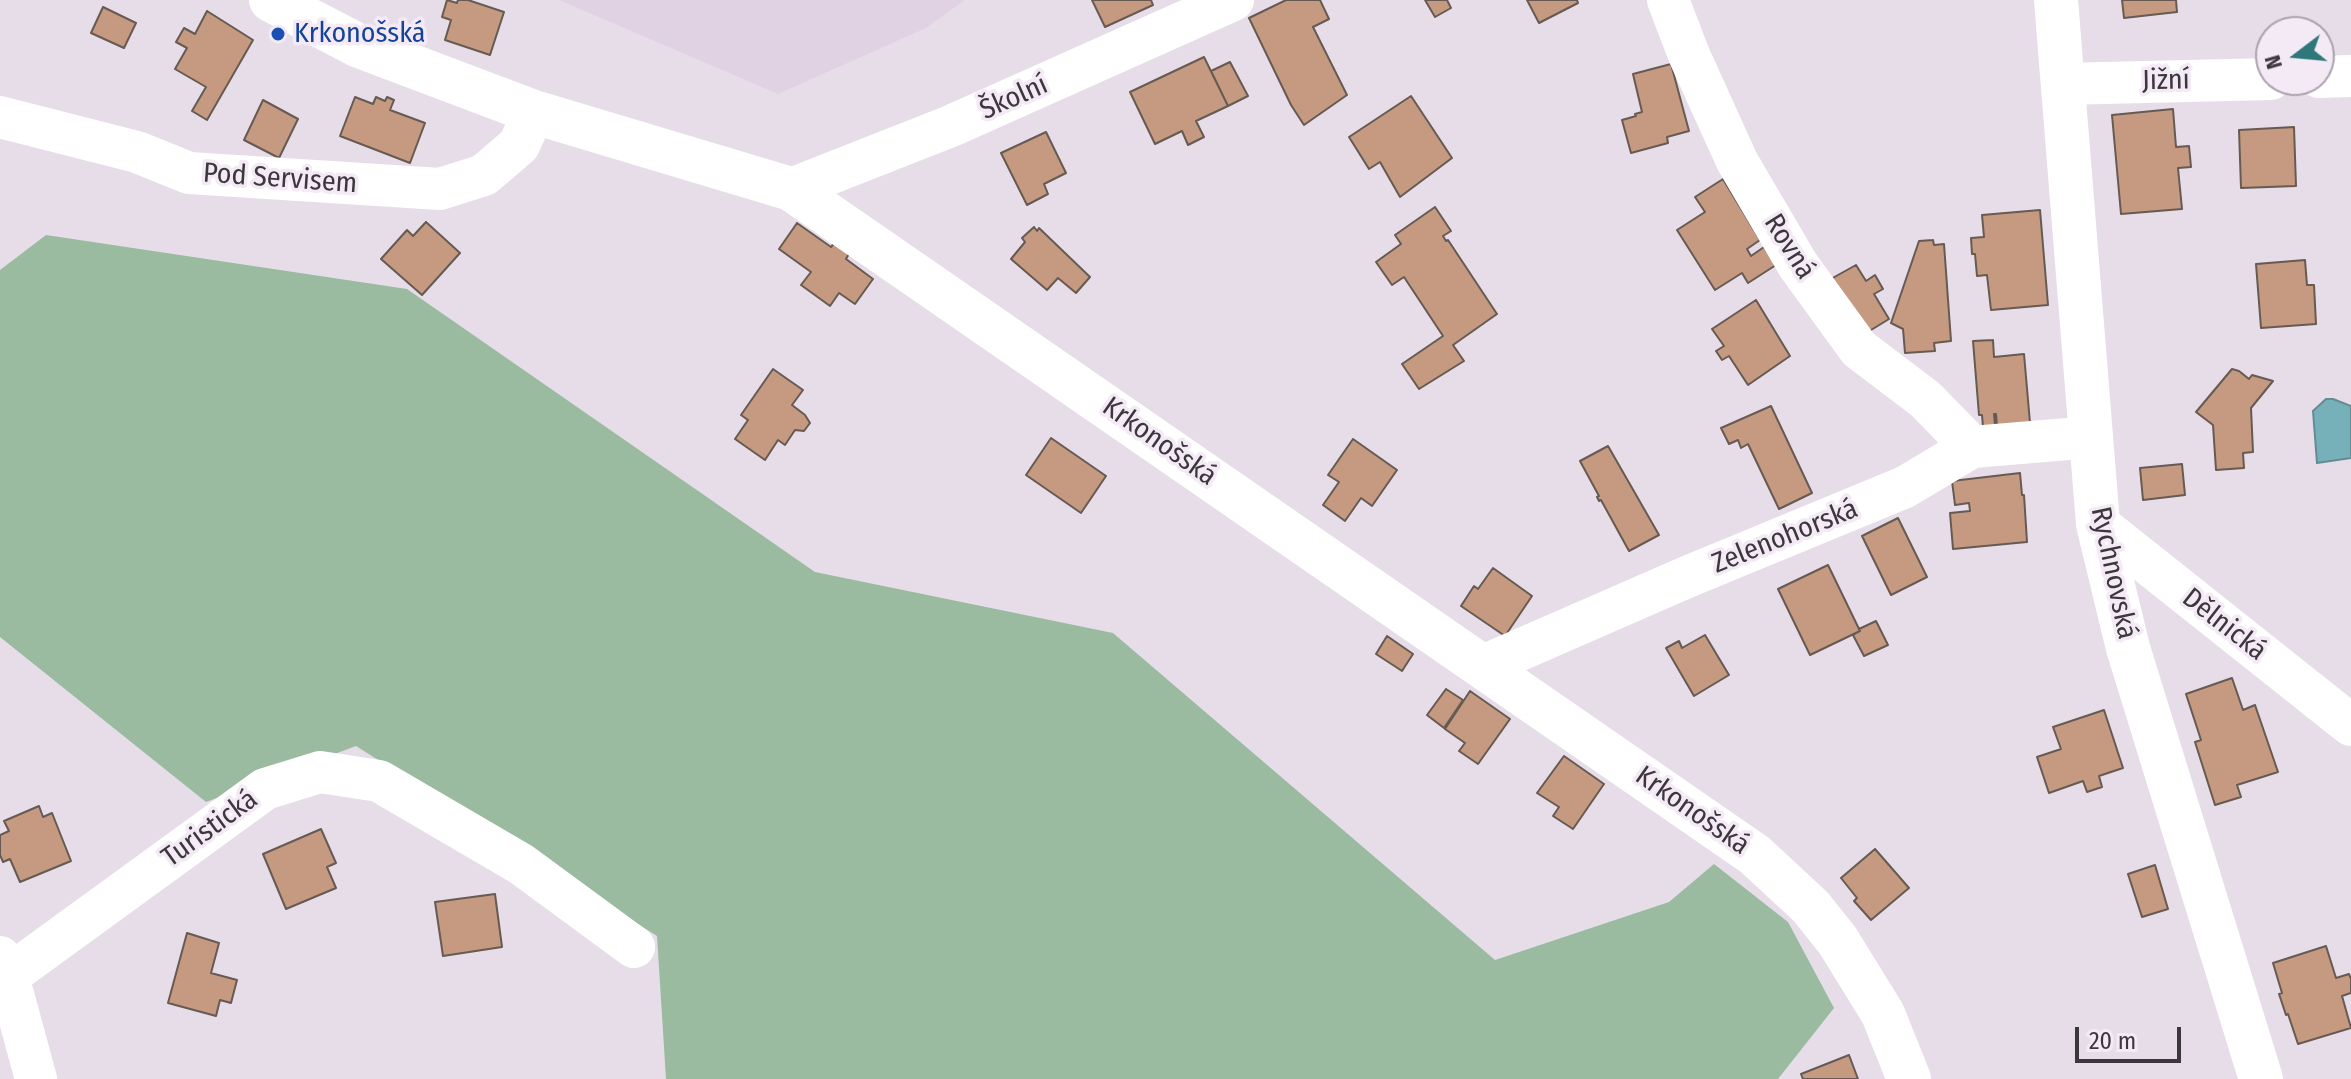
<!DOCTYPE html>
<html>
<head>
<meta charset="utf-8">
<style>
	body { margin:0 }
	#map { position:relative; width:2351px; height:1079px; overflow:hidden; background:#e7dde9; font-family:"Fira Sans Condensed",sans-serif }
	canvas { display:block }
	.north { position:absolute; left:2255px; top:16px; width:80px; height:80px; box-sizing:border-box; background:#f4eaf6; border:2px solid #aaa2ac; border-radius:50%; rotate:254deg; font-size:22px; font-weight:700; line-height:32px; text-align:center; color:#3b373c }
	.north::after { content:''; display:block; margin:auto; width:28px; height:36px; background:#2e787b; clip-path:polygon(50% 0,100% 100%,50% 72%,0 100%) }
	.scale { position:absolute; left:2075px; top:1027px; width:106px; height:36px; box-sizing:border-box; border:4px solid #3b373c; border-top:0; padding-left:10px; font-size:24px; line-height:28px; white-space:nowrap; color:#3b373c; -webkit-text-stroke:6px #f4eaf6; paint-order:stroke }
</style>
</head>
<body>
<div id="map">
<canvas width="2351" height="1079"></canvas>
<div class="north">N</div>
<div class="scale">20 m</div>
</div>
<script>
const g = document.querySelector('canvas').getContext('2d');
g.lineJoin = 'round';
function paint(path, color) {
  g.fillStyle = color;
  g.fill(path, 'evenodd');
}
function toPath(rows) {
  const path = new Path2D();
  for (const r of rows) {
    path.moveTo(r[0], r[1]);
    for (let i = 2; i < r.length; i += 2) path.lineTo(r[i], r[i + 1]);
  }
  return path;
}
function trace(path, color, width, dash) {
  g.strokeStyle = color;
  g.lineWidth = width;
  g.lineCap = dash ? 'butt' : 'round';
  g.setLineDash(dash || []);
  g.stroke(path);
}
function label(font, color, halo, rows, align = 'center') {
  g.font = font + ' "Fira Sans Condensed",sans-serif';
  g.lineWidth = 7;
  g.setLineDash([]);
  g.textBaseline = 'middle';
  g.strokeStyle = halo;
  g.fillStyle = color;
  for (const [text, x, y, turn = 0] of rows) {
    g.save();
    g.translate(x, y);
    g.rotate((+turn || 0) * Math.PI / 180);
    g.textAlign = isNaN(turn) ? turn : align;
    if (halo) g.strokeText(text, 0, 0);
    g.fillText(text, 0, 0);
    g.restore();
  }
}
paint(toPath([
	[559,0,965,0,926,28,778,94]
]), '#e0d1e3');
paint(toPath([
	[46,235,407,289,815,572,1113,633,1495,960,1669,902,1714,864,1788,922,1834,1008,1778,1079,666,1079,657,936,356,746,206,802,0,637,0,270]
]), '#9abba0');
const water = toPath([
	[2326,399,2333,399,2351,406,2351,458,2317,463,2313,411,2326,399]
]);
paint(water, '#76b1ba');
trace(water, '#648c94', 2);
const building = toPath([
	[447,0,457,3,458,0,468,0,504,12,490,55,445,40,451,20,442,17,447,0],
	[1092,0,1151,0,1153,5,1105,27,1092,0],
	[1286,0,1320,0,1329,19,1313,27,1347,95,1304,125,1291,105,1249,18,1286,0],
	[1425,0,1447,0,1451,8,1435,17,1425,0],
	[1527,0,1577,0,1578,3,1539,23,1527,0],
	[2122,0,2176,0,2177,12,2124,18,2122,0],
	[103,7,136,23,124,48,91,33,103,7],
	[207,11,253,40,207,120,192,111,206,87,175,69,187,48,176,42,184,28,195,34,207,11],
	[1204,57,1228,106,1196,121,1204,137,1188,145,1182,131,1155,144,1130,92,1204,57],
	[1230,62,1248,96,1228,106,1211,71,1230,62],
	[1671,64,1689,131,1667,137,1668,143,1631,153,1622,120,1636,116,1635,114,1642,112,1633,74,1671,64],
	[1411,96,1452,158,1400,197,1380,162,1369,169,1349,137,1411,96],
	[355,97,373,104,376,97,385,101,387,97,394,100,390,110,425,123,410,163,340,136,355,97],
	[263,100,298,119,279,158,244,140,263,100],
	[2173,109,2176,147,2189,146,2191,167,2178,168,2182,209,2121,214,2112,115,2173,109],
	[2294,127,2296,186,2241,188,2239,130,2294,127],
	[1046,132,1066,173,1044,184,1048,194,1027,205,1001,153,1046,132],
	[1723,179,1760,240,1747,249,1751,256,1764,247,1776,265,1748,283,1742,273,1715,290,1677,230,1705,212,1695,197,1723,179],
	[1435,207,1451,231,1443,236,1446,241,1448,240,1497,314,1453,345,1464,361,1419,389,1402,364,1443,336,1404,277,1392,285,1376,262,1401,244,1395,235,1435,207],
	[2040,210,2048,305,1991,310,1987,275,1977,276,1975,254,1972,254,1971,238,1984,237,1982,215,2040,210],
	[426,222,460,253,422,295,381,259,407,230,413,236,426,222],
	[797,223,831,247,836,241,850,252,846,259,873,279,855,304,839,293,830,306,801,285,811,272,779,249,797,223],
	[1034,227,1037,231,1039,228,1090,277,1076,293,1058,278,1047,290,1011,259,1025,242,1022,238,1034,227],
	[1933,240,1934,245,1944,244,1951,341,1934,343,1935,351,1905,353,1903,329,1891,323,1919,241,1933,240],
	[2305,260,2307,285,2314,285,2316,324,2261,328,2256,264,2305,260],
	[1856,265,1866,281,1875,275,1883,289,1874,294,1889,319,1863,335,1829,280,1856,265],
	[1756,300,1790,356,1748,385,1729,356,1722,360,1716,351,1724,346,1712,329,1756,300],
	[1993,340,1994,357,2024,354,2030,423,1997,426,1996,414,1994,414,1995,426,1983,427,1982,415,1979,415,1973,341,1993,340],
	[773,369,803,390,792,405,805,415,810,423,804,431,795,430,785,445,778,440,765,460,735,439,748,420,741,415,773,369],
	[2232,369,2239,371,2249,379,2252,375,2273,381,2251,408,2253,452,2243,453,2244,468,2216,470,2213,425,2196,412,2232,369],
	[1771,406,1812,493,1779,509,1748,444,1741,448,1738,440,1729,444,1721,428,1771,406],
	[1051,438,1106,476,1081,513,1026,475,1051,438],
	[1353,439,1397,470,1372,506,1361,498,1345,521,1323,505,1339,482,1328,475,1353,439],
	[1608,446,1659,535,1629,551,1601,500,1599,501,1597,497,1599,496,1580,461,1608,446],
	[2182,464,2185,495,2143,500,2140,468,2182,464],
	[2020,473,2022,495,2024,495,2027,542,1953,549,1950,513,1970,511,1969,503,1955,505,1952,481,2020,473],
	[1898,518,1927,577,1891,595,1862,536,1898,518],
	[1828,565,1860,631,1810,655,1778,589,1828,565],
	[1493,568,1532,596,1505,636,1461,606,1474,586,1478,589,1493,568],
	[1876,621,1888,645,1864,656,1853,635,1860,631,1859,629,1876,621],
	[1705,635,1729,675,1694,696,1666,648,1679,641,1682,648,1705,635],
	[1387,636,1413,654,1402,671,1376,654,1387,636],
	[2232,678,2243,710,2255,705,2278,772,2237,785,2241,797,2215,805,2195,742,2201,740,2186,694,2232,678],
	[1446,689,1463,700,1444,728,1427,715,1446,689],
	[1470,691,1510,719,1478,764,1459,751,1465,743,1445,729,1470,691],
	[2104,710,2123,768,2099,776,2102,787,2087,792,2083,781,2049,793,2037,757,2061,749,2053,727,2104,710],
	[1564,756,1604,784,1573,829,1553,816,1559,807,1537,793,1564,756],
	[39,806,43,817,52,813,71,861,20,882,10,859,3,862,0,855,0,835,9,831,4,821,39,806],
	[321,829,336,863,327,867,336,888,286,909,263,854,321,829],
	[1875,849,1909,888,1871,920,1854,901,1857,898,1841,878,1875,849],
	[2155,865,2168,909,2142,917,2128,874,2155,865],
	[495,894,502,947,443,956,435,902,495,894],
	[187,933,219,943,211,973,237,980,231,1003,220,1000,216,1016,168,1003,187,933],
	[2326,946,2336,978,2349,974,2351,979,2351,993,2342,996,2351,1028,2298,1044,2288,1014,2286,1015,2279,994,2282,993,2273,963,2326,946],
	[1849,1055,1858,1079,1803,1079,1801,1074,1849,1055]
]);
paint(building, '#c59a81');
trace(building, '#665a53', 2);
trace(toPath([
	[1668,0,1689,55,1737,161,1798,265,1859,349,1925,399,1972,447],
	[2319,77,2351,76],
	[2062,84,2271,79],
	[0,117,137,152,189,173,440,189,484,175,519,145,534,112],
	[791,189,951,126,1233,0],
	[2098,524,2351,725],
	[1483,666,1687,577,1905,487,1972,447,2092,437],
	[0,957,8,976,36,1079],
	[0,977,8,976,265,789,320,772,379,781,521,864,634,947]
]), '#fff', 42);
trace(toPath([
	[271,0,359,46,534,112,791,189,1755,855,1811,907,1838,941,1883,1014,1909,1079],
	[2056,0,2098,524,2128,648,2261,1079]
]), '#fff', 44);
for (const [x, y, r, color] of [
	[278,34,8,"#1a4fb4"]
]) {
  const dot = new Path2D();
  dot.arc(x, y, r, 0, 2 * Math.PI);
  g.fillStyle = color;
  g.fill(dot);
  trace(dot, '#f4eaf6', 3);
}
label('28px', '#164399', '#f4eaf6', [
	["Krkonošská",294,34]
], 'left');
label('28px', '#3b373c', '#f4eaf6', [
	["Jižní",2166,81,-1],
	["Školní",1014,98,-24],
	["Pod Servisem",280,179,4],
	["Rovná",1789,247,58],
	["Krkonošská",1159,442,35],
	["Zelenohorská",1785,537,-22],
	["Rychnovská",2113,573,78],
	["Dělnická",2224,625,38],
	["Krkonošská",1692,811,35],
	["Turistická",210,829,-36]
]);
</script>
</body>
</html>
